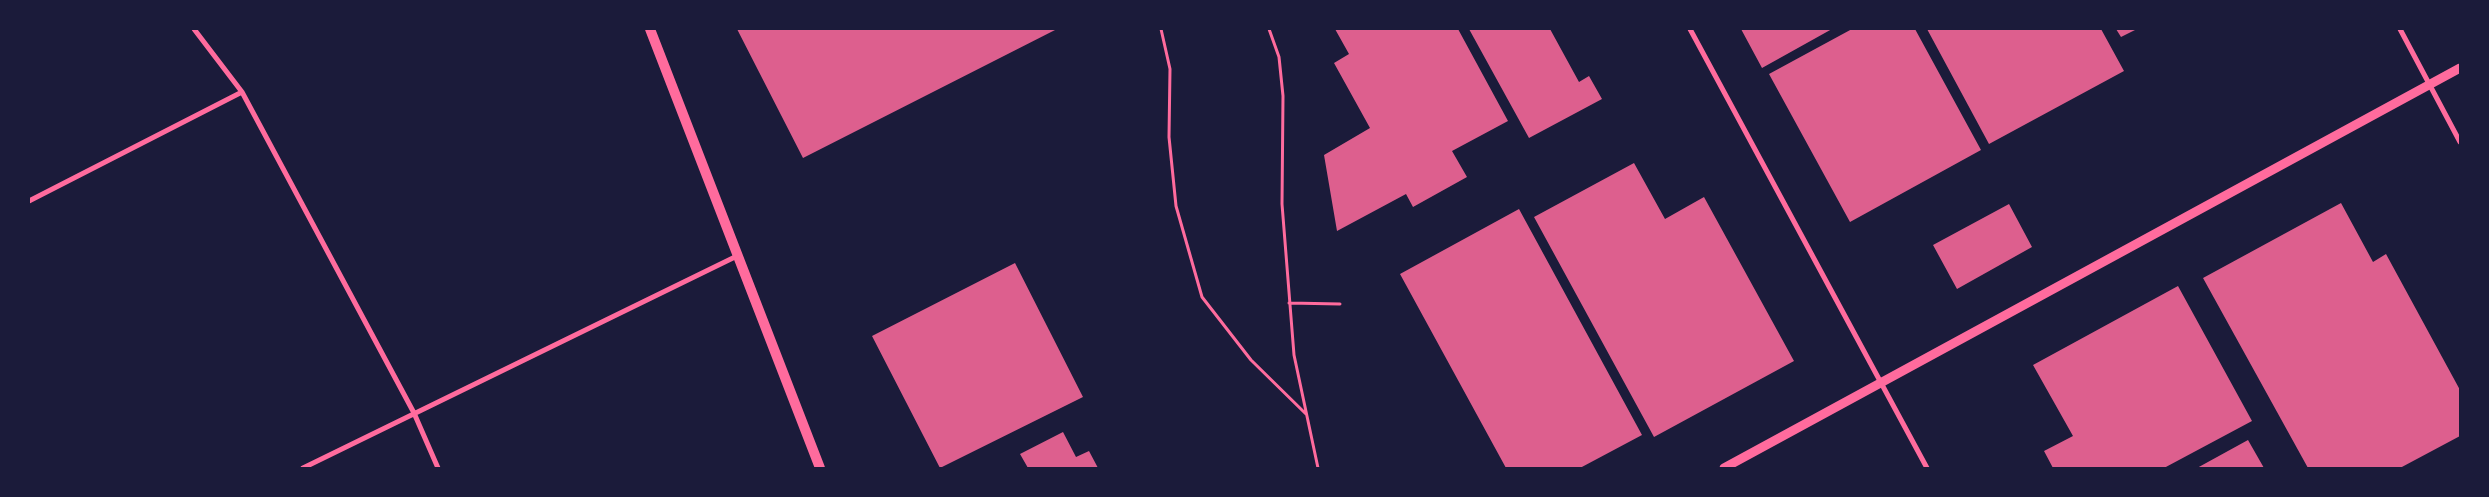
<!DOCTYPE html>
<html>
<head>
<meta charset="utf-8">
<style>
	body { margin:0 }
	#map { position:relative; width:2489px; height:497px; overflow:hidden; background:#1b1b3a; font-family:"Nunito Sans",sans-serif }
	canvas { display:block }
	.frame { position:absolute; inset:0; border:30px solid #1b1b3a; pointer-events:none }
</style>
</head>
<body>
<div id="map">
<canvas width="2489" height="497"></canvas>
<div class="frame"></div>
</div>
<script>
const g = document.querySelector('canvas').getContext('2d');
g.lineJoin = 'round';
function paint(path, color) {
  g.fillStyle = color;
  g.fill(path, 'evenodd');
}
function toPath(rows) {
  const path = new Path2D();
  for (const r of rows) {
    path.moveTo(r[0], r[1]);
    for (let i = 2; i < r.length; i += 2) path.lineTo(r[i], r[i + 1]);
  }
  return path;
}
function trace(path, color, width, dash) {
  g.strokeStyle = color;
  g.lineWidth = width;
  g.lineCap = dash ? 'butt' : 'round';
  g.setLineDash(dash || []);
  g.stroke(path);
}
paint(toPath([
	[737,29,1057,29,803,158],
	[1335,29,1458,29,1508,121,1452,151,1467,177,1413,207,1406,194,1337,231,1324,155,1370,128,1334,63,1349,54],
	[1469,29,1550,29,1579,82,1589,76,1602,99,1529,138],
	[1741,29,1832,29,1762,68],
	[1852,29,1915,29,1981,150,1850,222,1769,74],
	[1927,29,2101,29,2124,71,1989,144],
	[2116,29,2137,29,2121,37],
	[1634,163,1665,219,1704,197,1794,361,1654,437,1534,217],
	[2341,203,2373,262,2386,254,2460,390,2460,436,2400,468,2308,468,2203,278],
	[2009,204,2032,247,1957,289,1933,245],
	[1519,209,1642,435,1580,468,1506,468,1400,274],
	[1015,263,1083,397,940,468,872,336],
	[2178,286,2252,421,2164,468,2053,468,2044,451,2073,436,2033,365],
	[1063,432,1076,457,1089,451,1098,468,1028,468,1020,454],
	[2248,440,2264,468,2197,468]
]), '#dd5f8e');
trace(toPath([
	[1161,29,1170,69,1169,137,1176,206,1202,297,1251,360,1306,414],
	[1269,29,1279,57,1283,96,1282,204,1294,355,1318,468],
	[1289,303,1340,304]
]), '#ff6b9d', 3);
trace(toPath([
	[194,29,242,92,414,413,438,468],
	[1690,29,1927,468],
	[2400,29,2460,142],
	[29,201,242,92],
	[303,468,737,256]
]), '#ff6b9d', 5);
trace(toPath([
	[1724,468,2460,68]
]), '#ff6b9d', 9);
trace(toPath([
	[650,29,820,468]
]), '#ff6b9d', 10);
</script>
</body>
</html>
